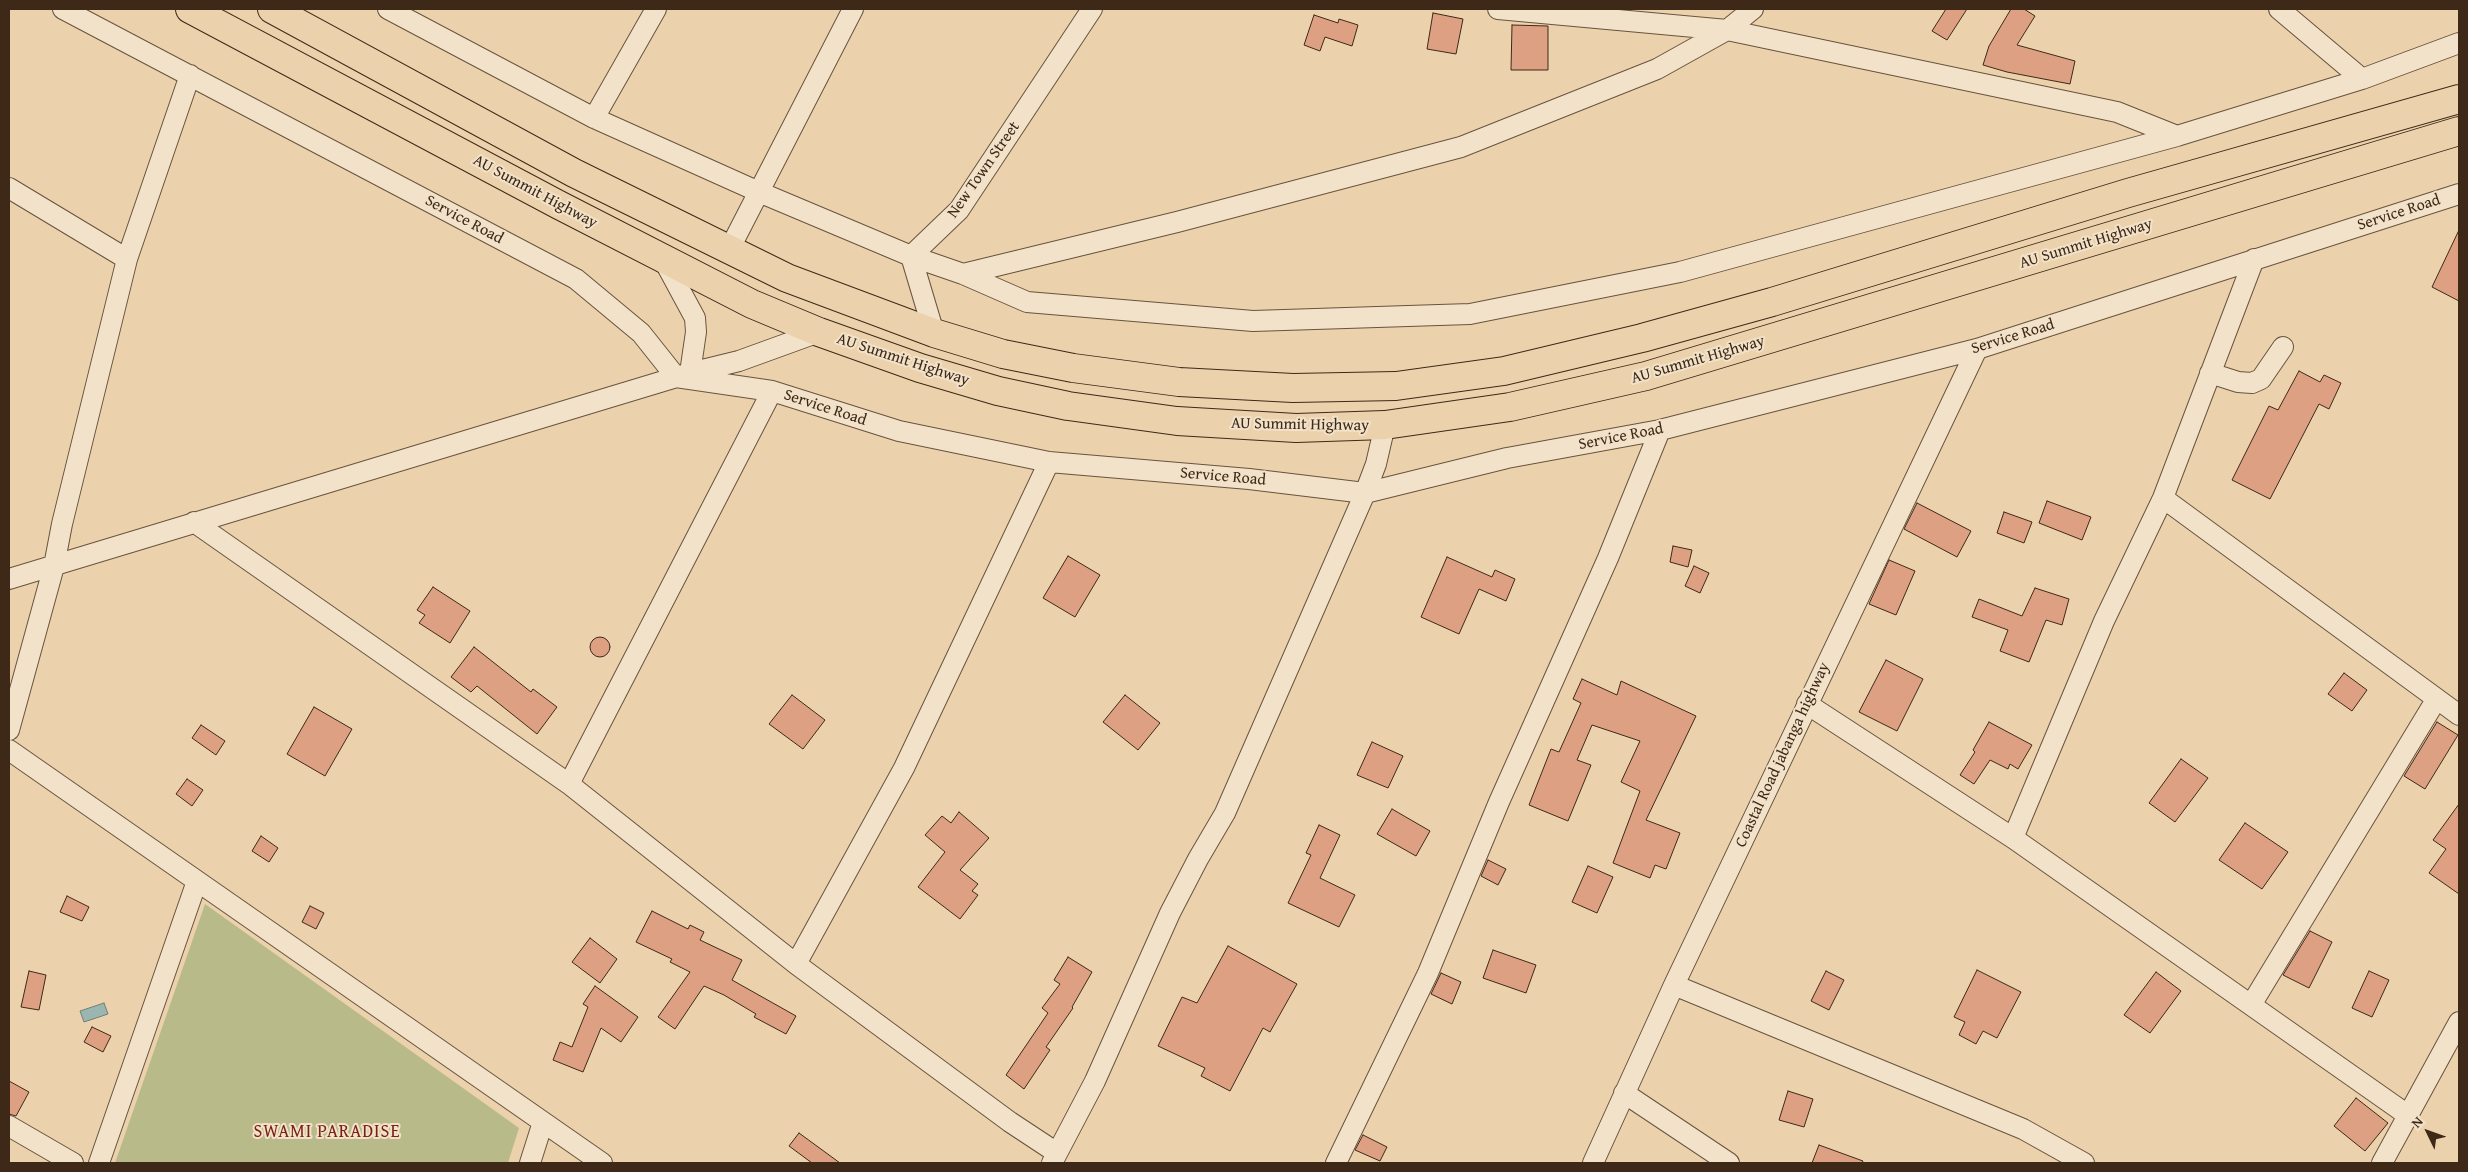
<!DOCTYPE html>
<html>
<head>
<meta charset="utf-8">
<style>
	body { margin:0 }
	#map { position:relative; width:2468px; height:1172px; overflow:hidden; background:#ebd2ac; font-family:"Gentium Book Plus",serif }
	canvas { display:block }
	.frame { position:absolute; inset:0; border:10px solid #3e2918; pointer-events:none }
	.north { position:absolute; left:2403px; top:1107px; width:50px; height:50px; -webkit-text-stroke:4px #f2e2c9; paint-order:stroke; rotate:312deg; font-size:14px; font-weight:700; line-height:20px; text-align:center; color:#3e2918 }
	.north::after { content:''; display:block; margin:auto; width:18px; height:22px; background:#3e2918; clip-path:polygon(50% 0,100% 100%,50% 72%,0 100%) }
</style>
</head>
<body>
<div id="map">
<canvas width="2468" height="1172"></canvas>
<div class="frame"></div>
<div class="north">N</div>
</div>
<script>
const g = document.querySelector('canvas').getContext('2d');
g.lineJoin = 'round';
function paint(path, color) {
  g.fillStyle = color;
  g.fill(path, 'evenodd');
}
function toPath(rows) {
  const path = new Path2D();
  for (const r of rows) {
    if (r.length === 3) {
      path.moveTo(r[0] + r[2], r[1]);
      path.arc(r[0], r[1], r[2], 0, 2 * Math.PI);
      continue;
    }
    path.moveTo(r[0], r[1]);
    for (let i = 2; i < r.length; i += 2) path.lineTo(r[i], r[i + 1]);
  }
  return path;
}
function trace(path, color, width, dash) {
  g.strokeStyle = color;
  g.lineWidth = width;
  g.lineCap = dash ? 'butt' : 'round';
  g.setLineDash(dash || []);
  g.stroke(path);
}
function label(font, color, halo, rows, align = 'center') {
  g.font = font + ' "Gentium Book Plus",serif';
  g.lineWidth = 4;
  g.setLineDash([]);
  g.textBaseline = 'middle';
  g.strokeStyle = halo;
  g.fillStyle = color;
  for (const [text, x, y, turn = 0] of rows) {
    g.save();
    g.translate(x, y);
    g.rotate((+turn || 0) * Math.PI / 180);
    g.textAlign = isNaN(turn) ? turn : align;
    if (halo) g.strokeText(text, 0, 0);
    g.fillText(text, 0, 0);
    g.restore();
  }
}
paint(toPath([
	[205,904,519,1128,508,1163,115,1163]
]), '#b8bb89');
const water = toPath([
	[104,1003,108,1014,84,1022,80,1011,104,1003]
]);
paint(water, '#99b6b0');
trace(water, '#757e73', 1);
const building = toPath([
	[1946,9,1967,9,1947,40,1932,31,1946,9],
	[2011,9,2024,9,2035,16,2017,45,2075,61,2070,84,2007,72,1983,65,1989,46,2011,9],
	[1433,13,1463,19,1456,54,1427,49,1433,13],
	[1314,15,1338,23,1339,19,1358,25,1352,46,1325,37,1320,51,1304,45,1314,15],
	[1512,25,1548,26,1548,70,1511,70,1512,25],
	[2459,230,2459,301,2432,287,2459,230],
	[2299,371,2320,382,2324,375,2341,383,2329,409,2319,404,2270,499,2232,480,2269,406,2278,410,2299,371],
	[2047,501,2091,517,2082,540,2039,523,2047,501],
	[1917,503,1971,531,1957,557,1904,529,1917,503],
	[2004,512,2032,522,2024,543,1997,533,2004,512],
	[1673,546,1692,550,1688,567,1670,562,1673,546],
	[1068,556,1100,575,1075,617,1043,598,1068,556],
	[1447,557,1492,577,1495,570,1515,579,1506,601,1479,589,1459,634,1421,617,1447,557],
	[1889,560,1915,571,1896,615,1869,604,1889,560],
	[1694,566,1709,573,1700,593,1685,586,1694,566],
	[433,587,470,611,450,643,419,623,425,615,417,610,433,587],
	[2035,588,2069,599,2062,625,2046,620,2029,662,2000,651,2008,630,1972,617,1979,599,2022,616,2035,588],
	[600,647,10],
	[474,647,531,692,533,689,557,707,537,734,477,686,471,692,451,677,474,647],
	[1886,660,1923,679,1897,731,1859,712,1886,660],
	[2344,673,2367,690,2352,711,2328,694,2344,673],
	[1582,679,1617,695,1621,681,1696,716,1646,820,1680,833,1666,869,1655,865,1650,878,1613,863,1640,791,1621,782,1640,741,1592,725,1577,760,1591,765,1568,821,1529,805,1551,749,1559,752,1581,703,1573,699,1582,679],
	[792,695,825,720,803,749,769,724,792,695],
	[1125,695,1160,723,1138,750,1103,722,1125,695],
	[314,707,352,729,325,776,287,754,314,707],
	[1989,722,2032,745,2018,769,2010,764,2008,769,1990,760,1974,784,1960,775,1975,752,1973,750,1989,722],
	[2437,722,2458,735,2425,789,2404,776,2437,722],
	[201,725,225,741,216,755,192,738,201,725],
	[1372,742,1403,756,1388,788,1357,775,1372,742],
	[2181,759,2208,778,2175,822,2149,803,2181,759],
	[187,779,203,790,192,806,176,794,187,779],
	[2459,804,2459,894,2429,873,2446,849,2433,840,2459,804],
	[1392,809,1430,831,1416,856,1377,834,1392,809],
	[959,812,989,838,960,870,978,884,972,891,978,895,960,919,918,887,945,852,925,835,942,816,951,823,959,812],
	[2245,823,2288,852,2262,889,2219,860,2245,823],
	[1319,825,1340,835,1320,878,1355,895,1339,927,1288,903,1311,855,1306,853,1319,825],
	[261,836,278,848,269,862,252,851,261,836],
	[1488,860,1506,869,1498,885,1481,876,1488,860],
	[1588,866,1613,877,1597,913,1572,902,1588,866],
	[67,896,89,907,82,921,60,912,67,896],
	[310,906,324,913,316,929,302,922,310,906],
	[652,911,688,929,690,925,704,932,700,940,742,960,732,980,796,1016,786,1034,754,1017,756,1014,724,995,704,986,675,1029,658,1017,690,972,670,962,672,959,636,942,652,911],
	[2310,931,2332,942,2309,988,2283,975,2310,931],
	[590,938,617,959,600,983,572,962,590,938],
	[1228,946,1297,984,1270,1032,1263,1028,1230,1091,1201,1076,1205,1068,1158,1046,1182,997,1197,1003,1228,946],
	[1493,950,1536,965,1526,993,1483,978,1493,950],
	[1068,957,1092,972,1072,1007,1073,1008,1046,1047,1050,1050,1024,1089,1006,1075,1048,1013,1042,1008,1060,984,1054,980,1068,957],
	[1977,970,2021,992,1997,1038,1983,1031,1976,1044,1959,1035,1965,1022,1954,1017,1977,970],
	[29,971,46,975,39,1010,21,1007,29,971],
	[1826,971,1844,980,1829,1010,1811,1001,1826,971],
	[2369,971,2389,980,2372,1017,2352,1008,2369,971],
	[2156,972,2181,991,2150,1033,2124,1015,2156,972],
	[1441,973,1461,982,1452,1004,1431,994,1441,973],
	[595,986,638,1017,621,1042,601,1028,583,1072,553,1060,560,1042,572,1047,588,1007,583,1004,595,986],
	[92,1027,111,1036,103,1052,84,1042,92,1027],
	[9,1081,29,1092,16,1116,9,1114,9,1081],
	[1788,1091,1813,1099,1804,1127,1779,1120,1788,1091],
	[2356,1098,2388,1123,2365,1151,2334,1126,2356,1098],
	[799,1133,840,1163,812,1163,789,1146,799,1133],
	[1363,1135,1387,1147,1380,1161,1355,1150,1363,1135],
	[1819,1145,1863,1161,1862,1163,1812,1163,1819,1145]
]);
paint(building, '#dda083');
trace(building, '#3e2918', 1);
const street = toPath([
	[63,9,576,279,641,333,676,377,772,391,899,431,1049,462,1249,479,1365,493,1507,458,1660,430,1977,349,2459,194],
	[388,9,594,118,759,192,911,256,963,274,1027,302,1253,321,1470,314,1680,272,2177,136,2362,79,2459,43],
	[1498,9,1727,30,2117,112,2177,136],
	[2279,9,2362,79],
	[594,118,656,9],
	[9,188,127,259],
	[730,248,853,9],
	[662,257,695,318,696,332,690,373],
	[963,274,1177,222,1461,147,1657,69,1727,30,1753,9],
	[934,333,911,256,959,210,1092,9],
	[2210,373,2238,382,2252,383,2261,379,2283,347],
	[2163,498,2459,715],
	[194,522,569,784,796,964,1010,1122,1057,1153],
	[9,579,690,373,739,361,819,332],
	[1807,704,2013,838,2409,1116],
	[9,730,54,566,62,524,127,259,190,75],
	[9,750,602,1163],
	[569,784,772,391],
	[2013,838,2104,621,2163,498,2254,259],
	[796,964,904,768,1049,462],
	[1674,985,2023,1129,2084,1163],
	[2251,1005,2436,700],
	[1624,1093,1729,1163],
	[9,1126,73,1163],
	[99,1163,197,881],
	[530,1163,543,1122],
	[1052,1163,1095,1081,1170,913,1198,859,1225,813,1365,493,1376,464,1385,425],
	[1336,1163,1428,973,1499,802,1608,558,1660,430],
	[1593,1163,1674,985,1977,349],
	[2382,1163,2459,1022]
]);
const primary = toPath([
	[190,9,559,205,752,304,819,332,920,368,998,391,1068,406,1177,421,1296,428,1385,425,1510,407,1646,376,2459,131],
	[272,9,574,173,787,278,934,333,1003,354,1073,368,1179,382,1293,388,1396,386,1504,371,1642,338,1772,302,2128,193,2459,99]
]);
trace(street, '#69533d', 22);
trace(primary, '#3e2918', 30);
trace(street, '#f2e2c9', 20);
trace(primary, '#ebd2ac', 28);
label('16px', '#3e2918', '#f2e2c9', [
	["New Town Street",984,170,-55],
	["AU Summit Highway",535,192,28],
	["Service Road",2399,213,-18],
	["Service Road",464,220,28],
	["AU Summit Highway",2086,244,-17],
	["Service Road",2013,337,-17],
	["AU Summit Highway",903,360,18],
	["AU Summit Highway",1698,360,-16],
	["Service Road",825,408,18],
	["AU Summit Highway",1300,425,1],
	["Service Road",1621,437,-11],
	["Service Road",1223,477,5],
	["Coastal Road jabanga highway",1783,755,-65]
]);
g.letterSpacing = '1px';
label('18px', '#7a1f14', '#f2e2c9', [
	["SWAMI PARADISE",327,1132]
]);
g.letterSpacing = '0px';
</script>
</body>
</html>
